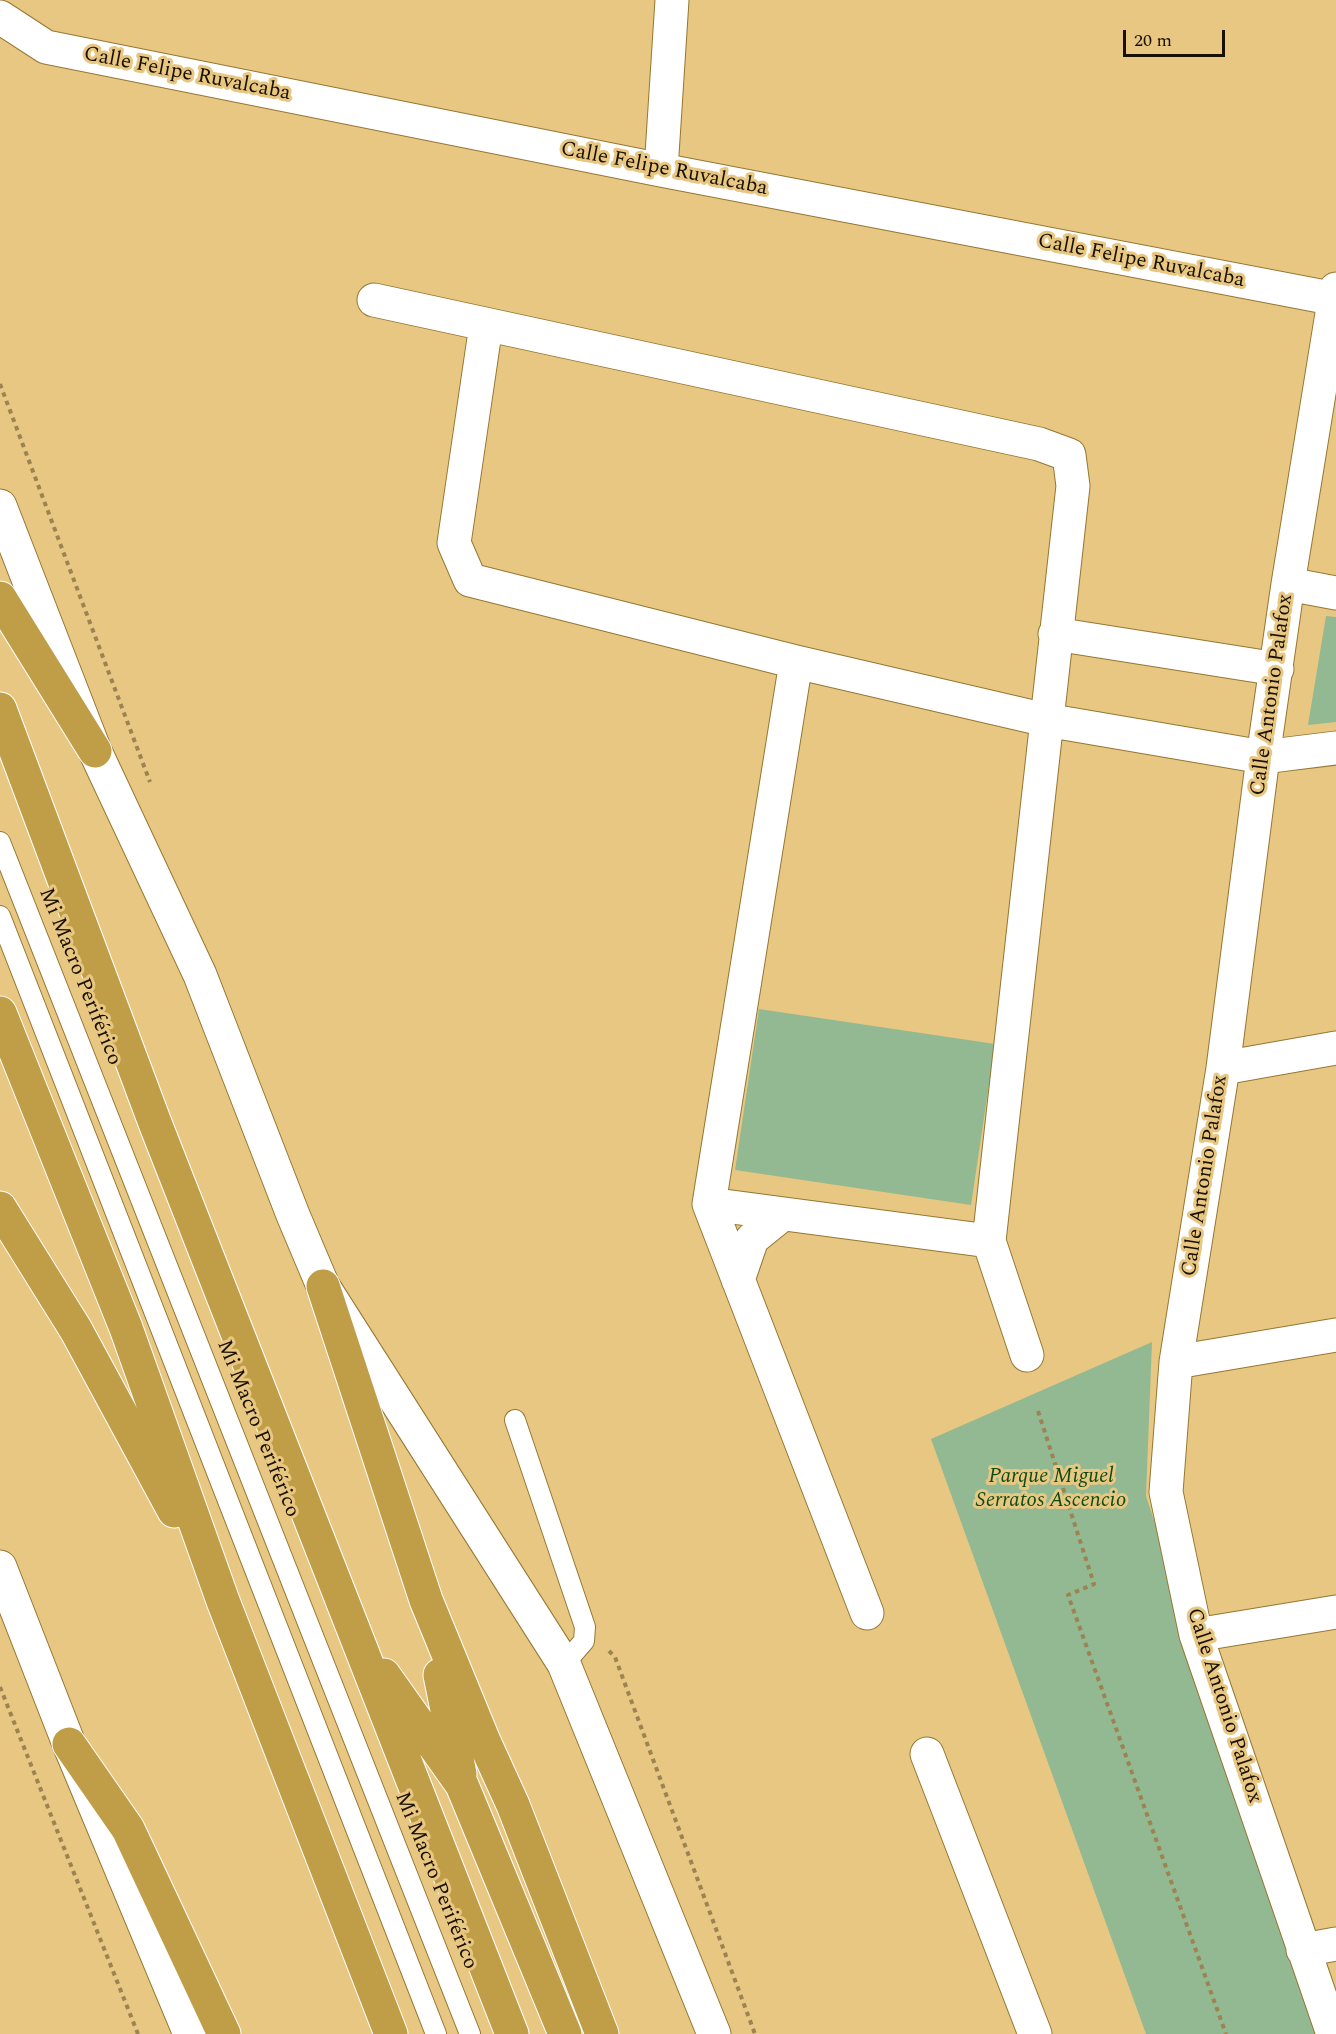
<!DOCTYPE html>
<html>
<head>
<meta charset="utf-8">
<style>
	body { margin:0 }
	#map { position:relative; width:1336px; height:2034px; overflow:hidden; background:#e8c782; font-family:Spectral,serif }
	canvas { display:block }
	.scale { position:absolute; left:1123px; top:30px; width:102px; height:27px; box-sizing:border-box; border:3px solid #191000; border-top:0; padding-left:8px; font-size:18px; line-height:21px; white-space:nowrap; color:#191000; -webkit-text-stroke:4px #e8c782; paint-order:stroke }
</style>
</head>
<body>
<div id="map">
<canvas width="1336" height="2034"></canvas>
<div class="scale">20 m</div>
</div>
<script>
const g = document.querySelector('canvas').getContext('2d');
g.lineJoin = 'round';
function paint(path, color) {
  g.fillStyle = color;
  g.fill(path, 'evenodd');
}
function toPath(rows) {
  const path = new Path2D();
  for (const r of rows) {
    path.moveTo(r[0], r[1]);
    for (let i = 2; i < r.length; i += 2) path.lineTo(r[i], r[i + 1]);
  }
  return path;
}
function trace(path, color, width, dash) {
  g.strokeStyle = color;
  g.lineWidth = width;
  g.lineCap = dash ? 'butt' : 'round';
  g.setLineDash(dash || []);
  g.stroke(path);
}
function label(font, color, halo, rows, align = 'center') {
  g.font = font + ' Spectral,serif';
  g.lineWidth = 6;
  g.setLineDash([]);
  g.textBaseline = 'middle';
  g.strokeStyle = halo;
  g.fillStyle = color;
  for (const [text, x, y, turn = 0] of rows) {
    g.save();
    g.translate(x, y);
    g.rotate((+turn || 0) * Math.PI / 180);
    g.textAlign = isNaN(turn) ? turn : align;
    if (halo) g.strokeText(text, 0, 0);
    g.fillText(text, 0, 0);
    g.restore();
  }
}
paint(toPath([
	[1326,616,1336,617,1336,722,1308,725],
	[759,1009,995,1044,971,1205,735,1170],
	[1152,1342,1146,1496,1324,2034,1146,2034,931,1439]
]), '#93b992');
const service = toPath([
	[0,842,470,2034],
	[0,916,436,2034],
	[515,1420,585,1627,584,1641,564,1664]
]);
const minor = toPath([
	[0,17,46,47,661,170,1336,299],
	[661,170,672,0],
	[374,300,1039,444,1069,455,1073,486,989,1241,1027,1355],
	[486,325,454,543,470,580,796,662,1046,720,1263,757,1336,748],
	[0,506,95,751,200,975,293,1215,323,1286,564,1664,714,2034],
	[1288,584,1336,593],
	[1055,634,1277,669],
	[796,662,709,1204,867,1613],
	[1223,1068,1336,1048],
	[709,1204,989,1241],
	[738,1280,752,1239,783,1214],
	[1176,1362,1336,1335],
	[0,1567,69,1744,190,2034],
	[1196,1635,1336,1612],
	[927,1754,1035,2034],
	[1303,1950,1336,1944],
	[1333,2034,1196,1635,1166,1492,1176,1362,1223,1068,1263,757,1288,584,1336,289]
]);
const trunk = toPath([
	[0,598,95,751],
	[0,709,155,1123,512,2034],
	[0,1013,126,1328,223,1601,391,2034],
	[0,1208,76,1330,174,1511],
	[323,1286,426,1600,483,1739,513,1805,602,2034],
	[384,1675,462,1785,565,2034],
	[440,1675,460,1774],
	[69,1744,128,1829,224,2034]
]);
trace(service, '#967732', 22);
trace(minor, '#967732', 35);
trace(trunk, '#fff', 35);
trace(toPath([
	[0,384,150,782],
	[1038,1411,1094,1584,1068,1595,1226,2034],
	[609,1651,615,1657,755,2034],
	[0,1687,138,2034]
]), '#9b8352', 4, [4.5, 4.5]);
trace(service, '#fff', 20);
trace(minor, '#fff', 33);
trace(trunk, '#bf9e47', 33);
label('21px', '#191000', '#e8c782', [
	["Calle Felipe Ruvalcaba",187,75,11],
	["Calle Felipe Ruvalcaba",664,170,11],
	["Calle Felipe Ruvalcaba",1141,262,11],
	["Calle Antonio Palafox",1273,695,-82],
	["Mi Macro Periférico",79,977,68],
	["Calle Antonio Palafox",1206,1176,-81],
	["Mi Macro Periférico",257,1429,68],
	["Calle Antonio Palafox",1223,1706,72],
	["Mi Macro Periférico",435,1881,68]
]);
label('italic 21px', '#0d4d15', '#e8c782', [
	["Parque Miguel",1051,1478],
	["Serratos Ascencio",1051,1502]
]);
</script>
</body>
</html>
